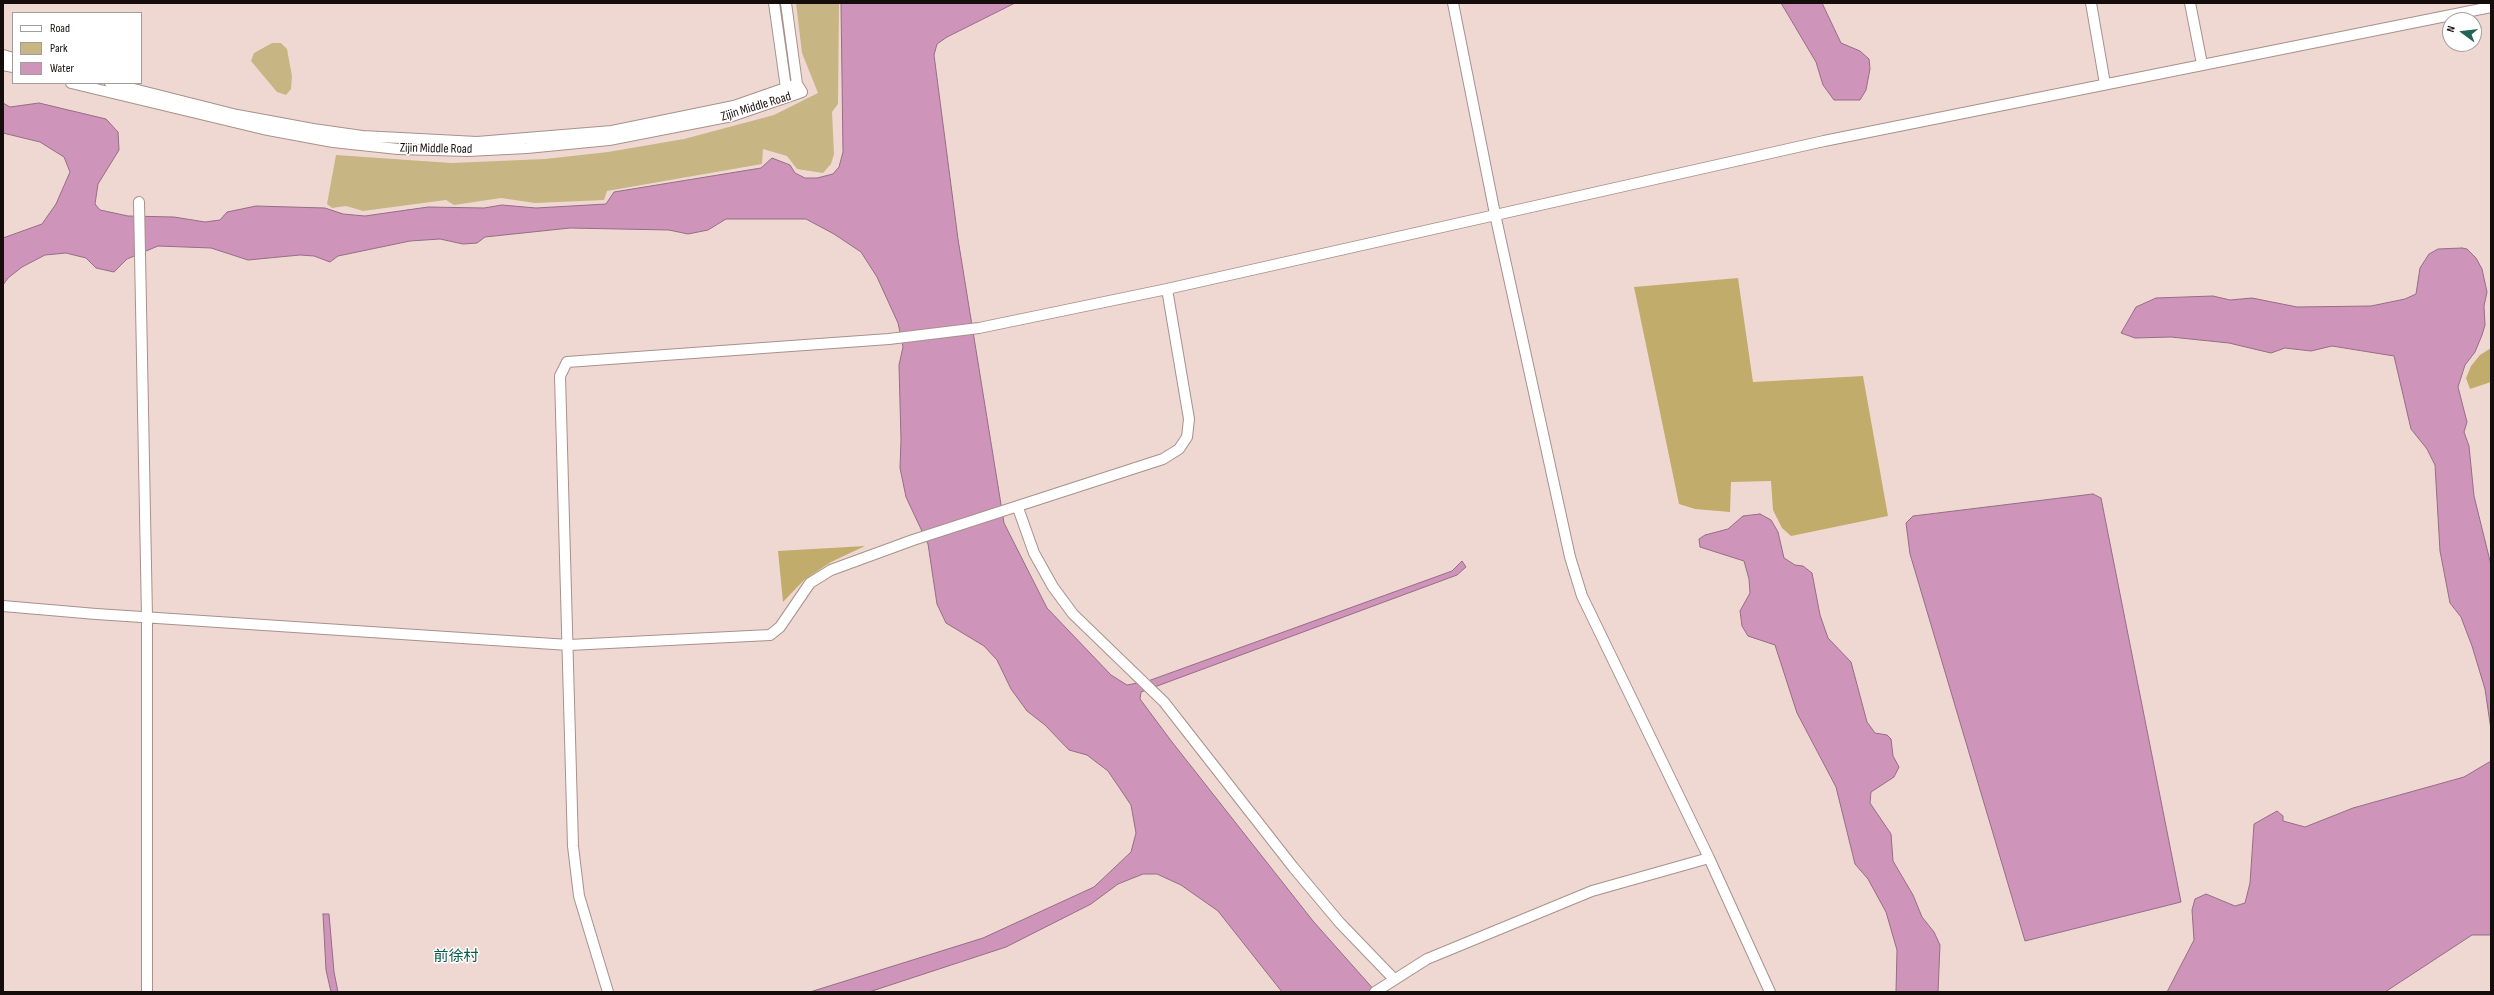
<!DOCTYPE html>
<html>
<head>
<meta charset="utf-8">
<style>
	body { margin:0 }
	#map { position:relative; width:2494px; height:995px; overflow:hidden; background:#f0d8d2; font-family:"Sofia Sans Condensed",sans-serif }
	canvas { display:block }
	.frame { position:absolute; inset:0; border:4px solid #150d0b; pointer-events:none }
	.legend { position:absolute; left:12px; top:12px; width:130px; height:72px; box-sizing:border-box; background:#fff; border:1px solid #a19e9d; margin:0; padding:5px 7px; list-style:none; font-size:12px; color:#150d0b }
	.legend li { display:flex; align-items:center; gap:8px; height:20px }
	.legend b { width:20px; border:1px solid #a19e9d }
	.north { position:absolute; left:2442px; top:12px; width:40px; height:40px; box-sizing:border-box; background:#fff; border:1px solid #a19e9d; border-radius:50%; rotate:285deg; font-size:11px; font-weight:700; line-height:16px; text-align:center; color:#150d0b }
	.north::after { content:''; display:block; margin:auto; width:14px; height:18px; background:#236554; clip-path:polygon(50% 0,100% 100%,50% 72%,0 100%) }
</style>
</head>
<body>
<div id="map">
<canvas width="2494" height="995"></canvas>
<div class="frame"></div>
<ul class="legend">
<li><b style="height:5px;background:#fff"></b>Road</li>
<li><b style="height:11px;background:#c7b584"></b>Park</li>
<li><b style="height:11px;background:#ce94ba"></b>Water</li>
</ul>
<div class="north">N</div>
</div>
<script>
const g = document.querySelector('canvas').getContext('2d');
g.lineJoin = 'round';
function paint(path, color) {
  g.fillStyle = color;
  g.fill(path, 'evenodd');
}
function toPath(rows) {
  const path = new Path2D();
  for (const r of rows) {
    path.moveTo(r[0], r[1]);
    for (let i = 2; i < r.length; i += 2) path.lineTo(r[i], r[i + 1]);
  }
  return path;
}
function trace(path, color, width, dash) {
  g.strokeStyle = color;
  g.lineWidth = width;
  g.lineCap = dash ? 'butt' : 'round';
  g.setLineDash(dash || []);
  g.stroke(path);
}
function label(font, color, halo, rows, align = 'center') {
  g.font = font + ' "Sofia Sans Condensed","Noto Sans SC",sans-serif';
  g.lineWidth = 3;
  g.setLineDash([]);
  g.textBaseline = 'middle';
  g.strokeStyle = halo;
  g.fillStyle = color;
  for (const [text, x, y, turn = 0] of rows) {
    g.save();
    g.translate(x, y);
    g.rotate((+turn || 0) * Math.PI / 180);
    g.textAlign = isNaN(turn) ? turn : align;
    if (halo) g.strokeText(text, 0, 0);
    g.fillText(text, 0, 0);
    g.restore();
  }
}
paint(toPath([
	[796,3,839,3,838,104,832,112,834,154,831,164,823,173,797,169,787,156,763,149,762,164,607,191,604,200,535,203,501,198,454,205,446,200,363,211,346,206,332,208,327,204,336,155,451,163,545,159,608,152,684,139,774,115,818,93,802,53],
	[272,43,281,43,287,49,292,76,291,89,286,95,277,92,251,61,254,53]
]), '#c7b584');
paint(toPath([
	[1738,278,1753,382,1863,376,1888,516,1791,536,1782,528,1773,510,1771,481,1731,482,1730,512,1695,509,1679,504,1634,287],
	[2491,348,2491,382,2470,389,2466,378,2471,366,2480,355],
	[865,546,831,562,804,580,783,602,778,551]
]), '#c2ac6c');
const water = toPath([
	[841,3,1015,3,947,37,937,44,934,55,958,239,1004,523,1047,608,1111,675,1127,685,1148,681,1452,571,1462,561,1466,567,1457,575,1141,692,1140,699,1172,742,1313,921,1376,992,1282,992,1218,911,1181,885,1157,874,1143,874,1118,884,1091,904,1006,947,869,992,810,992,983,938,1094,887,1131,852,1136,833,1131,805,1108,771,1087,755,1069,750,1045,725,1027,711,1011,689,997,660,984,646,946,623,937,604,928,544,906,497,900,468,901,440,899,365,903,347,898,323,877,277,861,252,834,234,806,219,726,219,708,230,688,234,669,230,570,228,485,237,477,243,463,244,440,239,410,241,338,256,330,262,314,256,300,255,248,260,211,248,158,246,127,259,114,272,96,268,86,258,66,253,45,255,22,267,8,278,3,285,3,238,42,224,56,204,70,172,64,157,40,142,3,133,3,103,10,107,39,103,106,119,118,132,119,150,98,184,95,204,100,210,128,216,174,217,205,222,220,220,227,212,256,206,325,208,343,214,365,216,428,207,484,208,502,205,536,208,606,204,614,192,761,168,772,158,790,165,795,173,805,178,817,178,833,174,839,167,843,152,841,3],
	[1781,3,1822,3,1841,43,1860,51,1869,59,1870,69,1866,90,1860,100,1834,100,1823,85,1816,62,1781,3],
	[2462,248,2467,249,2476,258,2482,269,2487,292,2484,306,2485,325,2482,335,2475,352,2465,365,2458,387,2467,422,2464,432,2469,446,2474,496,2491,565,2491,730,2485,689,2472,646,2461,617,2450,603,2440,551,2435,465,2427,449,2411,429,2394,356,2332,346,2311,351,2285,348,2271,353,2229,343,2171,337,2135,338,2121,333,2136,307,2156,298,2213,296,2230,300,2252,298,2297,307,2371,306,2405,299,2416,294,2420,268,2429,254,2438,249,2462,248],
	[2093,494,2101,498,2181,902,2025,941,1910,554,1906,523,1913,516,2093,494],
	[1760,514,1771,520,1778,532,1784,558,1795,565,1803,566,1812,573,1820,615,1828,638,1851,662,1867,722,1875,733,1887,735,1891,739,1893,756,1899,767,1894,777,1871,792,1870,803,1891,834,1893,861,1913,895,1922,917,1934,932,1940,945,1938,992,1896,992,1897,950,1886,912,1868,879,1855,864,1836,787,1797,713,1775,645,1748,636,1742,626,1740,611,1750,593,1749,579,1744,561,1700,547,1699,539,1705,535,1728,529,1743,516,1760,514],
	[2491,761,2491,935,2472,935,2385,992,2167,992,2194,940,2192,910,2195,899,2206,894,2235,906,2245,903,2250,883,2254,824,2277,811,2283,816,2283,821,2305,827,2353,808,2464,777,2491,761],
	[323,914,329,914,334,972,338,992,331,992,326,970,323,914]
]);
paint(water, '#ce94ba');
trace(water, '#966c86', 1);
const minor = toPath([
	[774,3,786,88,789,94],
	[1453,3,1495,214,1570,557,1582,596,1709,858,1770,992],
	[2091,3,2105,84],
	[2190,3,2202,64],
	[3,55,13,58],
	[3,65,13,67],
	[71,83,263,129,333,142,398,149,468,151,527,148,609,140,732,116,802,92,797,84,786,3],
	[110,83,237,115,313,129,362,136,477,142,612,131,734,106,797,84],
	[139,202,147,617,147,992],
	[1018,508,1034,553,1053,587,1073,614,1164,702,1293,867,1340,923,1394,979],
	[3,606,96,614,569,645,770,635,780,627,810,583,831,570,913,540,1163,459,1179,449,1187,437,1189,419,1167,289,1824,141,2491,7],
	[608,992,579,896,573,846,560,376,567,362,889,339,979,328,1167,289],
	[1375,992,1427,959,1592,891,1709,858]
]);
trace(minor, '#a8918b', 12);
trace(minor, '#fff', 10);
label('13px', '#150d0b', '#fff', [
	["Zijin Middle Road",756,107,-17],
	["Zijin Middle Road",436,149,1]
]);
label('15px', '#055c4a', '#fff', [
	["前徐村",456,957]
]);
</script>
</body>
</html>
